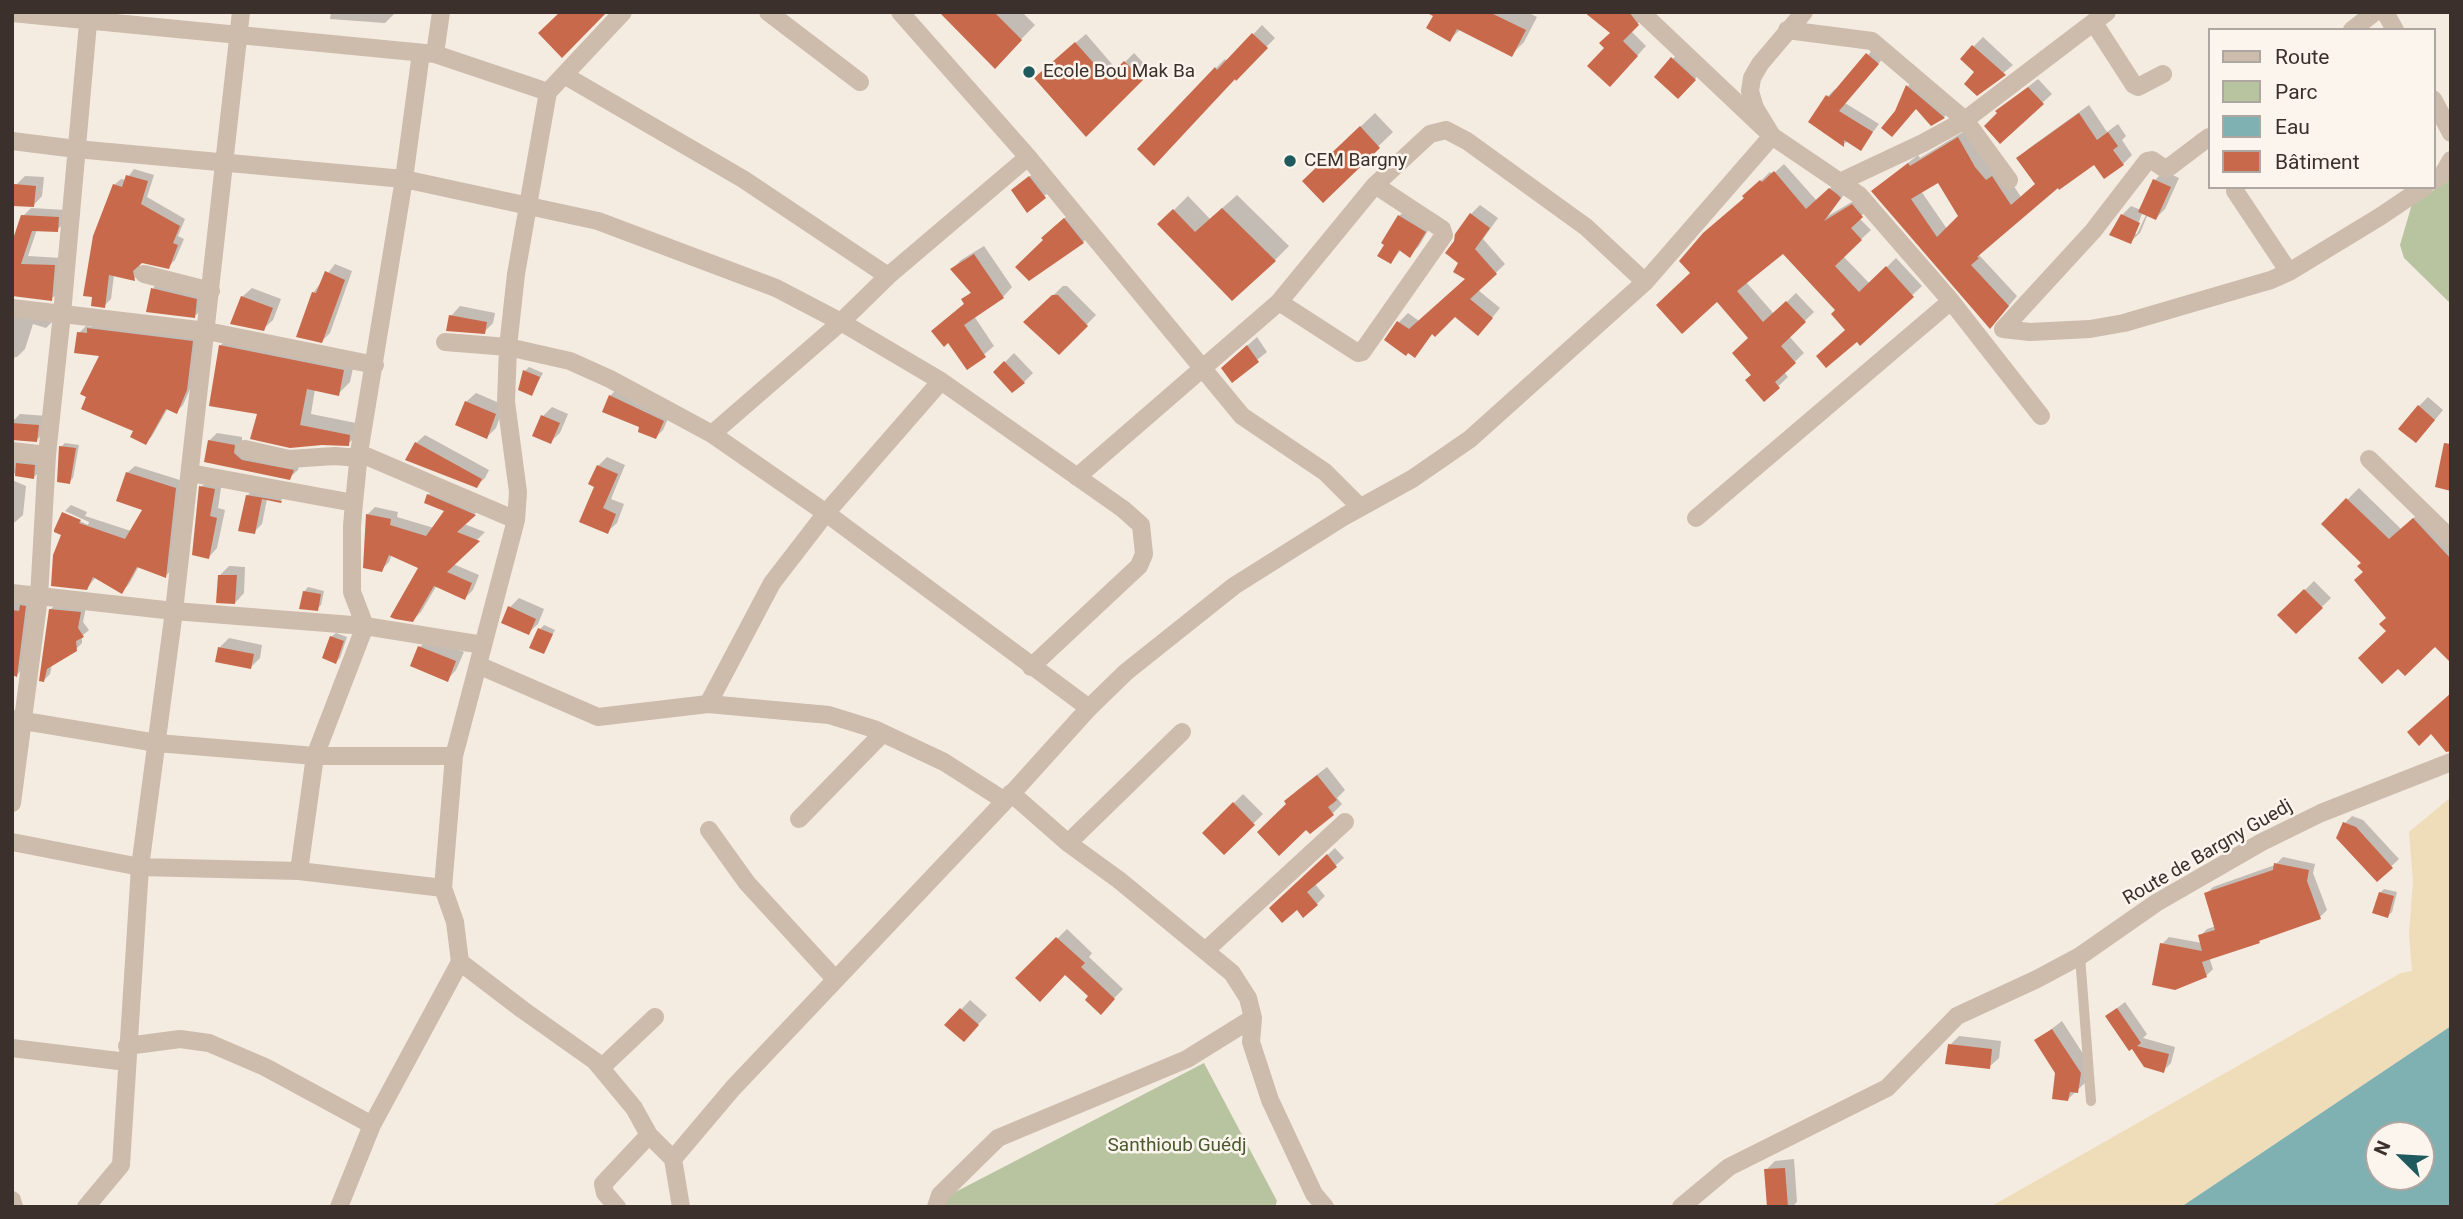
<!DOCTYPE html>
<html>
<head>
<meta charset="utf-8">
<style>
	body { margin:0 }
	#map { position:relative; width:2463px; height:1219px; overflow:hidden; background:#f4ebe1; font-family:Roboto,sans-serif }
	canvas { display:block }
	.frame { position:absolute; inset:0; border:14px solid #3b302b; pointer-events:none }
	.legend { position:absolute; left:2208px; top:28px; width:228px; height:161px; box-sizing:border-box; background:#fbf5ee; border:2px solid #aea6a0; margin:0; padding:9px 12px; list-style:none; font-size:21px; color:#3b302b }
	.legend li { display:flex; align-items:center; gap:14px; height:35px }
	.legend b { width:35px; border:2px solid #aea6a0 }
	.north { position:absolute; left:2365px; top:1121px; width:70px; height:70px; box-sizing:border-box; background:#fbf5ee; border:2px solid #aea6a0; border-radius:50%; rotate:294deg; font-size:19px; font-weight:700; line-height:28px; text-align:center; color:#3b302b }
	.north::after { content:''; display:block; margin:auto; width:24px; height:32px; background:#1f5a5e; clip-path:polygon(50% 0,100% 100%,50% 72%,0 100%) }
</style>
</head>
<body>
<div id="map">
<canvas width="2463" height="1219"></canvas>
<div class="frame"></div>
<ul class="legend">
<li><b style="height:9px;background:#cdbbac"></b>Route</li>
<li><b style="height:19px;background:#b8c4a0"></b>Parc</li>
<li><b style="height:19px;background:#7fb0b2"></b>Eau</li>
<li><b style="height:19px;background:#c8694b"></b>Bâtiment</li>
</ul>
<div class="north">N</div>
</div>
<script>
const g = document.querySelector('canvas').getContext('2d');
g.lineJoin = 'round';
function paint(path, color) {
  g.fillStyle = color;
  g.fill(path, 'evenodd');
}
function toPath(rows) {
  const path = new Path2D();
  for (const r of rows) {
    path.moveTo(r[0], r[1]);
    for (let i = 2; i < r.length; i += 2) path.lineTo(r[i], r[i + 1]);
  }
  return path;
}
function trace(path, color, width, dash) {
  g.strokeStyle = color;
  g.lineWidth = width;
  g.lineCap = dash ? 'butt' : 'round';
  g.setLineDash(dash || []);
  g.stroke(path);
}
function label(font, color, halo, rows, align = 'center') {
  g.font = font + ' Roboto,sans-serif';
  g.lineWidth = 5;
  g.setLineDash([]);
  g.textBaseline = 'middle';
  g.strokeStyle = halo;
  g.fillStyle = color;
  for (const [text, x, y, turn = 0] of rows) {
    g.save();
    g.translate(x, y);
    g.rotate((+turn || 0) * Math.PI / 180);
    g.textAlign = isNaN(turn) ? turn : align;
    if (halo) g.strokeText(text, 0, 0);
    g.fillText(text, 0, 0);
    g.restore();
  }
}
paint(toPath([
	[2451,179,2451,304,2404,258,2400,245,2412,204],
	[1204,1063,1277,1201,1275,1207,941,1207,940,1200]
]), '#b8c4a0');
paint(toPath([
	[2451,797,2451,1026,2181,1207,1990,1207,2401,973,2412,971,2409,934,2413,882,2409,832]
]), '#efdcb8');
paint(toPath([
	[2451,1026,2451,1207,2181,1207],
	[2379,1135,2421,1135,2421,1177,2379,1177]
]), '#7fb0b2');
paint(toPath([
	[331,12,396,12,385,23,330,19],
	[947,12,1022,12,1035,25,995,66],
	[1437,12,1527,12,1537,17,1524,42,1511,55,1461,29,1449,40],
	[1587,12,1644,12,1646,15,1631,31,1646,46,1619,76,1606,48,1612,32],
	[1262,25,1275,38,1154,163,1216,68,1225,59,1227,62],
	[1086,34,1117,70,1134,53,1150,70,1086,135,1045,69],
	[1983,37,2013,65,1978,94,1974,46],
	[1875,47,1885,56,1845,103,1879,124,1860,149,1848,141,1844,144,1810,121,1828,96,1835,89,1837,90],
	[1682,49,1704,69,1687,88,1656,77],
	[2038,79,2052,94,2042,103,1999,113,1998,111],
	[1914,80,1950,111,1944,117,1932,123,1916,107,1896,112,1908,86],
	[2089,105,2107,132,2118,124,2126,136,2122,140,2132,155,2123,164,2094,162,2058,185,1979,255,2017,296,1991,327,1873,191,1918,155,1920,158,1968,129,2002,168,2021,197,2037,183,2019,158,2028,149],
	[1938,180,1960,216,1947,229,1921,191],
	[1375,113,1393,132,1323,200,1318,167],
	[1784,164,1817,201,1839,180,1849,188,1828,216,1862,196,1871,206,1859,218,1871,230,1843,256,1870,284,1896,258,1922,286,1860,344,1847,330,1838,310,1783,252,1746,282,1774,314,1796,293,1814,312,1789,336,1804,353,1784,372,1788,377,1764,400,1753,375,1750,338,1693,273,1745,196,1770,172,1773,174],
	[134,169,154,175,147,197,185,219,178,236,184,239,175,260,168,267,141,261,139,263,141,272,134,279,114,275,111,299,104,306,114,185,121,179,126,180],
	[1039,169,1054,188,1027,210,1013,190],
	[2164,171,2179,178,2165,209,2156,218,2148,214,2140,233,2130,242,2122,215,2131,206,2141,210,2155,180],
	[2142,214,2146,215,2137,234,2134,234],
	[25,176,44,177,42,196,31,208,66,210,65,222,57,230,37,229,28,256,62,258,59,292,51,299,12,295,23,216,33,206,16,185],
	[1237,195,1289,246,1275,260,1160,224,1188,196,1210,219],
	[1480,205,1498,218,1483,239,1505,264,1478,290,1500,308,1487,324,1455,314,1433,333,1414,356,1399,322,1408,313,1419,321,1467,278,1461,262,1471,214],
	[1409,207,1433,222,1419,246,1410,255,1401,250,1391,262,1399,216],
	[1074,210,1092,233,1083,242,1029,278,1045,240,1052,229],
	[984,246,1012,287,1003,297,974,316,994,346,968,368,942,322,965,303,963,300,972,291,952,269,961,260],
	[335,264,352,271,330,333,322,341,313,293],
	[160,281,204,293,202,309,195,316,153,288],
	[1063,286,1067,286,1096,315,1059,353,1025,322],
	[252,288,281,299,273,320,263,329,242,297],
	[460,306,495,313,493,323,484,332,451,316],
	[12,308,54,320,46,328,33,324,25,349,17,357,15,357,12,365],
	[96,322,199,335,193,382,183,405,176,412,168,408,152,436,145,443,136,430,102,355,79,333,86,326,92,327],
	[232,334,355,359,350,382,338,394,315,389,311,414,361,424,360,432,348,444,259,413,220,346],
	[1257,337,1267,352,1232,380,1232,359],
	[1014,353,1033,373,1024,382,995,372],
	[529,367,543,373,532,394,520,389,525,371],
	[618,388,670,414,663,430,656,437,642,426,604,411,610,396],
	[476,393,504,405,496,428,487,437,466,402],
	[2428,397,2443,410,2425,432,2419,406],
	[552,407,568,414,560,433,550,442,543,416],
	[20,414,47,416,45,431,36,441,12,439,12,422],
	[217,433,242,437,242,445,300,462,298,470,289,478,206,460,209,441],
	[425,435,489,470,485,478,477,486,416,443],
	[65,443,79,445,73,478,69,482,61,447],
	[607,457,625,465,611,499,624,504,617,523,607,532,597,486,598,466],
	[12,458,38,461,38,473,34,477,12,473],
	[135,466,183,481,173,568,166,576,139,566,129,584,122,592,96,577,87,588,63,534,63,513,88,525,89,522,65,511,71,505,87,512,85,516,131,531,145,509,127,473],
	[210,479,222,481,218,508,225,510,217,548,209,557,201,487],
	[12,480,26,486,23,515,15,522,12,522],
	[255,488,288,494,280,501,267,499,262,524,254,532,247,496],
	[436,488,482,507,464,524,485,532,453,564,479,575,473,590,465,598,437,585,421,612,413,620,421,567,392,554,389,562,381,570,367,515,375,507,398,512,397,517,434,528,446,510,428,495],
	[2359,488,2401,529,2425,508,2451,536,2451,660,2435,645,2388,631,2388,617,2364,572,2363,563,2323,524],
	[229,566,245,567,244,593,235,603,220,575],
	[2314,581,2331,598,2296,632,2280,615],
	[308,587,324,591,321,605,317,609,304,592],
	[12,598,31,601,22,669,17,675,12,673],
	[519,598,544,609,538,624,528,633,510,607],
	[57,603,86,607,83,622,89,630,82,636,82,643,76,649,52,664,50,674,44,680,51,609],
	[544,625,555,630,543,652,540,629],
	[336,633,347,637,340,658,336,662,331,637],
	[229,638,262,645,260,658,251,667,220,647],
	[429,638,464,652,456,670,447,680,420,647],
	[1327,767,1345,790,1337,798,1342,804,1333,813,1295,792],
	[1243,794,1263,814,1224,853,1204,833],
	[2352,816,2363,820,2399,859,2377,880,2345,823],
	[1335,848,1344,858,1315,884,1325,896,1317,904,1303,915,1297,908,1279,900],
	[2283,857,2315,864,2313,873,2327,910,2320,917,2209,957,2213,969,2206,976,2162,944,2169,937,2202,943,2200,936,2207,929,2216,926,2206,894,2213,887,2275,865],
	[2384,889,2397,892,2392,912,2388,916,2380,893],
	[1067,929,1092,953,1089,957,1123,989,1101,1012,1091,996,1065,973,1018,978],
	[970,1000,987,1015,972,1031,947,1025],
	[2125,1002,2147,1034,2143,1038,2175,1047,2171,1063,2163,1071,2146,1066,2107,1016],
	[2062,1021,2089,1063,2086,1082,2068,1099,2057,1073,2036,1041],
	[1959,1036,2001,1041,1999,1058,1989,1067,1950,1045],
	[1794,1159,1797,1202,1792,1207,1769,1207,1766,1170,1775,1161]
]), '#0003');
paint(toPath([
	[560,12,607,12,562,58,538,33],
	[939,12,994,12,1022,40,995,69],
	[1425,12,1489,12,1526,30,1512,57,1457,29,1450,42,1426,28,1433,16],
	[1584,12,1629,12,1639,25,1623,41,1638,56,1610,87,1587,66,1604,48,1599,43,1610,33],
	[1252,33,1268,48,1236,81,1235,79,1154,166,1137,149,1215,67,1217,70],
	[1075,42,1107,78,1124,61,1143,80,1086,137,1034,78],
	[1972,45,2006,75,1977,96,1964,84,1974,72,1960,59],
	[1866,53,1879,64,1839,111,1873,132,1861,151,1844,140,1844,147,1808,122,1826,95,1829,97],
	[1671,57,1696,80,1678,99,1654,77],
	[1906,85,1945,118,1931,126,1916,109,1892,137,1881,128,1895,111],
	[2028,87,2044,104,2000,144,1984,126,1997,113,1995,111],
	[2079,113,2097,140,2108,132,2118,146,2113,150,2124,165,2104,179,2094,165,2059,190,2058,188,1977,257,1979,258,1971,265,2009,306,1990,329,1871,191,1908,163,1910,166,1958,137,1975,167,1986,180,1992,176,2011,205,2035,184,2016,158],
	[1938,183,1958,216,1937,237,1911,199],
	[1360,126,1380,148,1323,203,1302,181],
	[1774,171,1806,209,1829,188,1837,194,1841,198,1824,221,1852,204,1863,217,1851,228,1862,240,1835,266,1859,292,1886,266,1914,297,1860,346,1857,342,1826,368,1816,356,1845,330,1831,314,1835,310,1783,254,1737,291,1763,322,1786,301,1806,322,1781,346,1796,363,1775,382,1780,388,1764,402,1745,380,1751,375,1732,353,1748,338,1717,302,1682,334,1656,305,1690,273,1679,261,1703,233,1744,198,1742,196,1760,180,1762,182],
	[126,175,148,181,141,204,180,226,173,243,178,245,169,269,142,263,133,271,135,281,109,275,105,308,91,306,92,297,83,296,93,236,113,184,122,187],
	[1029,176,1046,198,1027,213,1011,190],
	[2153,179,2171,187,2156,220,2138,212],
	[14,184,36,186,34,207,13,206],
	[1222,208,1276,261,1232,301,1157,224,1173,209,1195,232],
	[1470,213,1490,228,1475,249,1497,274,1470,299,1493,318,1478,336,1455,317,1435,337,1432,334,1415,358,1408,353,1406,356,1384,340,1397,321,1409,329,1465,279,1453,272,1458,263,1445,253,1454,241,1455,234],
	[2121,214,2140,223,2131,244,2109,235],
	[21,215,59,217,58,232,32,231,21,264,55,265,52,301,12,296,12,242],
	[1398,215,1426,232,1410,258,1399,250,1391,264,1377,256,1384,245,1381,243],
	[1064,218,1084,243,1029,281,1015,267,1043,240,1041,238],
	[974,254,1004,298,964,325,986,357,967,370,948,343,944,347,931,331,964,304,961,299,971,293,950,269],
	[325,271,345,280,322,343,296,337,312,292,316,293],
	[151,288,197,299,195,318,146,312],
	[1052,295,1058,295,1088,326,1059,355,1023,322],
	[241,296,273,308,264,331,230,324],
	[449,315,487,322,485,334,446,331],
	[87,328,193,341,187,390,177,414,166,409,146,445,130,437,133,431,81,409,86,397,80,394,99,356,74,353,77,332,87,333],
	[219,345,344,370,339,396,307,389,300,425,350,435,349,446,322,445,290,448,250,439,257,414,209,406],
	[1247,345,1259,362,1232,383,1221,368],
	[1004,361,1025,383,1012,393,993,372],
	[523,370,540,377,532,396,518,390],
	[609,395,664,421,656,439,638,432,639,427,602,412],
	[465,401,496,414,487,439,455,425],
	[2418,405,2435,420,2416,443,2398,429],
	[541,415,560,423,551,444,532,436],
	[12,423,39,425,37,442,12,440],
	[208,440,235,445,234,453,242,460,294,470,290,480,204,462],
	[415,442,482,479,477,488,405,460],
	[2444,443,2451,444,2451,491,2435,487],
	[59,446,76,448,70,484,57,482],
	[16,463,35,465,34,479,15,476],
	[597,465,618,474,603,508,616,514,608,534,579,522,594,487,588,484],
	[126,472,176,488,166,578,137,567,122,594,93,577,87,590,51,586,53,555,61,535,54,532,54,530,62,512,81,520,79,523,125,539,142,510,116,501],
	[199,486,215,489,210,516,217,518,209,559,192,555],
	[427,494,476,515,457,532,480,541,447,572,472,583,465,600,434,586,413,622,395,619,390,617,418,568,389,555,382,572,363,568,366,514,391,519,390,525,426,536,444,511,424,503],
	[246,495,282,501,281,503,262,499,255,534,238,531],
	[2346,498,2389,539,2413,518,2451,559,2451,663,2435,647,2405,676,2398,669,2382,684,2358,658,2386,631,2379,624,2386,618,2354,580,2363,572,2357,566,2361,563,2321,524],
	[218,575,237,575,235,604,216,603],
	[2304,589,2323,608,2296,634,2277,615],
	[303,591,321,594,318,611,299,609],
	[20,605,26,606,17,677,12,675,12,610,19,611],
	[508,606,536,619,529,635,501,623],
	[49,609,81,612,78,628,84,637,76,641,77,651,47,669,44,682,39,681],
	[538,628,553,634,544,654,529,648],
	[330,636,344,641,336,664,322,658],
	[418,646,456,661,448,682,410,666],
	[218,647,254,654,251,669,215,662],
	[2451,693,2451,751,2446,752,2431,734,2419,746,2407,732],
	[1317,775,1337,800,1328,807,1334,815,1310,834,1306,830,1279,856,1257,832,1286,804,1284,801],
	[1233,802,1255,825,1224,855,1202,833],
	[2343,822,2356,827,2393,868,2377,882,2336,838],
	[1327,854,1337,867,1307,892,1318,905,1303,918,1297,910,1282,923,1269,908],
	[2274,863,2309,870,2307,881,2321,919,2259,941,2260,943,2202,962,2207,977,2175,990,2152,985,2160,943,2202,951,2198,935,2215,930,2204,893,2273,870],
	[2379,892,2394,896,2388,918,2372,913],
	[1056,937,1085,963,1081,967,1115,999,1101,1015,1085,1000,1088,996,1065,975,1040,1002,1015,978],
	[960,1008,979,1025,964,1042,944,1025],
	[2117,1008,2141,1043,2137,1046,2169,1054,2164,1073,2144,1067,2132,1049,2129,1051,2105,1016],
	[2052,1029,2081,1073,2078,1093,2070,1092,2068,1101,2052,1099,2055,1073,2034,1040],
	[1948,1044,1992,1049,1990,1069,1945,1064],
	[1785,1168,1788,1207,1767,1207,1764,1169]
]), '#c8694b');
trace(toPath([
	[2080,956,2091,1101]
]), '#cdbbac', 10);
trace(toPath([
	[441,12,435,54,548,92],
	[768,12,860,82],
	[900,12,1028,157,1242,416,1325,472,1360,507],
	[1641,12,1772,136,1859,195,1951,301,2041,416],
	[2385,12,2395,30],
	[12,13,435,54],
	[2094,23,2134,85,2138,87,2163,74],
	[1787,30,1872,41,1965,120,2009,180],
	[2352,30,2375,12],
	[564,75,743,179,888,276],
	[2433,99,2451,133],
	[12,141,76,149,404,179,598,221,776,288,841,322,941,381,1123,509,1141,525,1144,554,1139,566,1031,667],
	[2433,181,2443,174,2451,160],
	[1840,182,1923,143,1965,120,2107,12],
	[2235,191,2289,272],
	[144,274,211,291],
	[1279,302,1358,353,1362,352,1444,235,1442,229,1375,185],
	[12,308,207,331,375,365],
	[2003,329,2030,332,2090,329,2124,323,2271,280,2289,272,2381,216,2424,187],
	[2003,329,2093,231,2147,161,2152,160,2165,169,2168,168,2209,137],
	[445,342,508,347,570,361,610,379,712,434,826,513,1089,708],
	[712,434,841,322,888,276,1028,157],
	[245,449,289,459,335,456,359,458],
	[12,451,47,455],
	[359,453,516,520],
	[2369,459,2451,539],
	[190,473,354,503],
	[1077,477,1279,302,1375,185,1430,134,1446,130,1467,141,1586,227,1645,282],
	[1696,518,1951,301],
	[12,593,174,611,365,626,483,645],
	[478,665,598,717,708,704,829,715,874,729,944,762,1005,801],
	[708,704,772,583,826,513,941,381],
	[12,719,157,743,315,756,454,756],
	[1011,793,1068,843,1119,880,1232,973,1248,998,1253,1018,1251,1042,1270,1100,1314,1194,1325,1207],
	[12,803,39,597,47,455,62,314,89,12],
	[799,819,883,733],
	[709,830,747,883,835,979],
	[12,842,140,867,299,871,443,888],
	[1068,843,1182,732],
	[299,871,315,756,365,626,352,592,352,526,354,503,359,453,404,179,421,53],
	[1205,951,1345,822],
	[460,962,523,1010,595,1061,634,1108,649,1135,673,1159],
	[127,1046,180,1039,209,1043,265,1067,372,1125],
	[12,1048,127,1062],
	[601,1068,655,1017],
	[12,1200,14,1207],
	[86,1207,121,1165,140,867,174,611,241,12],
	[339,1207,372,1125,460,962,455,922,443,888,454,756,516,520,518,492,506,402,508,347,516,274,548,92,623,12],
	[617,1207,605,1193,603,1184,649,1135],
	[681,1207,673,1159,733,1088,1005,801,1089,708,1126,672,1234,586,1345,516,1412,479,1470,439,1645,282,1772,136,1755,108,1750,91,1752,78,1760,64,1804,12],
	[936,1207,940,1195,998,1138,1187,1059,1253,1018],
	[1681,1207,1729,1167,1887,1088,1957,1016,2037,979,2080,956,2156,903,2262,842,2321,813,2451,762]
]), '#cdbbac', 18);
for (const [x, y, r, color] of [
	[1029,72,7,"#1f5a5e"],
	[1290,161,7,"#1f5a5e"]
]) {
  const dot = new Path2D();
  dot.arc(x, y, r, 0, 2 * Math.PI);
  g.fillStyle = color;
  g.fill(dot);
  trace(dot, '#fbf5ee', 2.5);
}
label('19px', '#3b302b', '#fbf5ee', [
	["Ecole Bou Mak Ba",1043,72],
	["CEM Bargny",1304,161]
], 'left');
label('19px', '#3b302b', '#fbf5ee', [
	["Route de Bargny Guedj",2208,853,-30]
]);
label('19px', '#4a5a2e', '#fbf5ee', [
	["Santhioub Guédj",1177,1146]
]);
</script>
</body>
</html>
